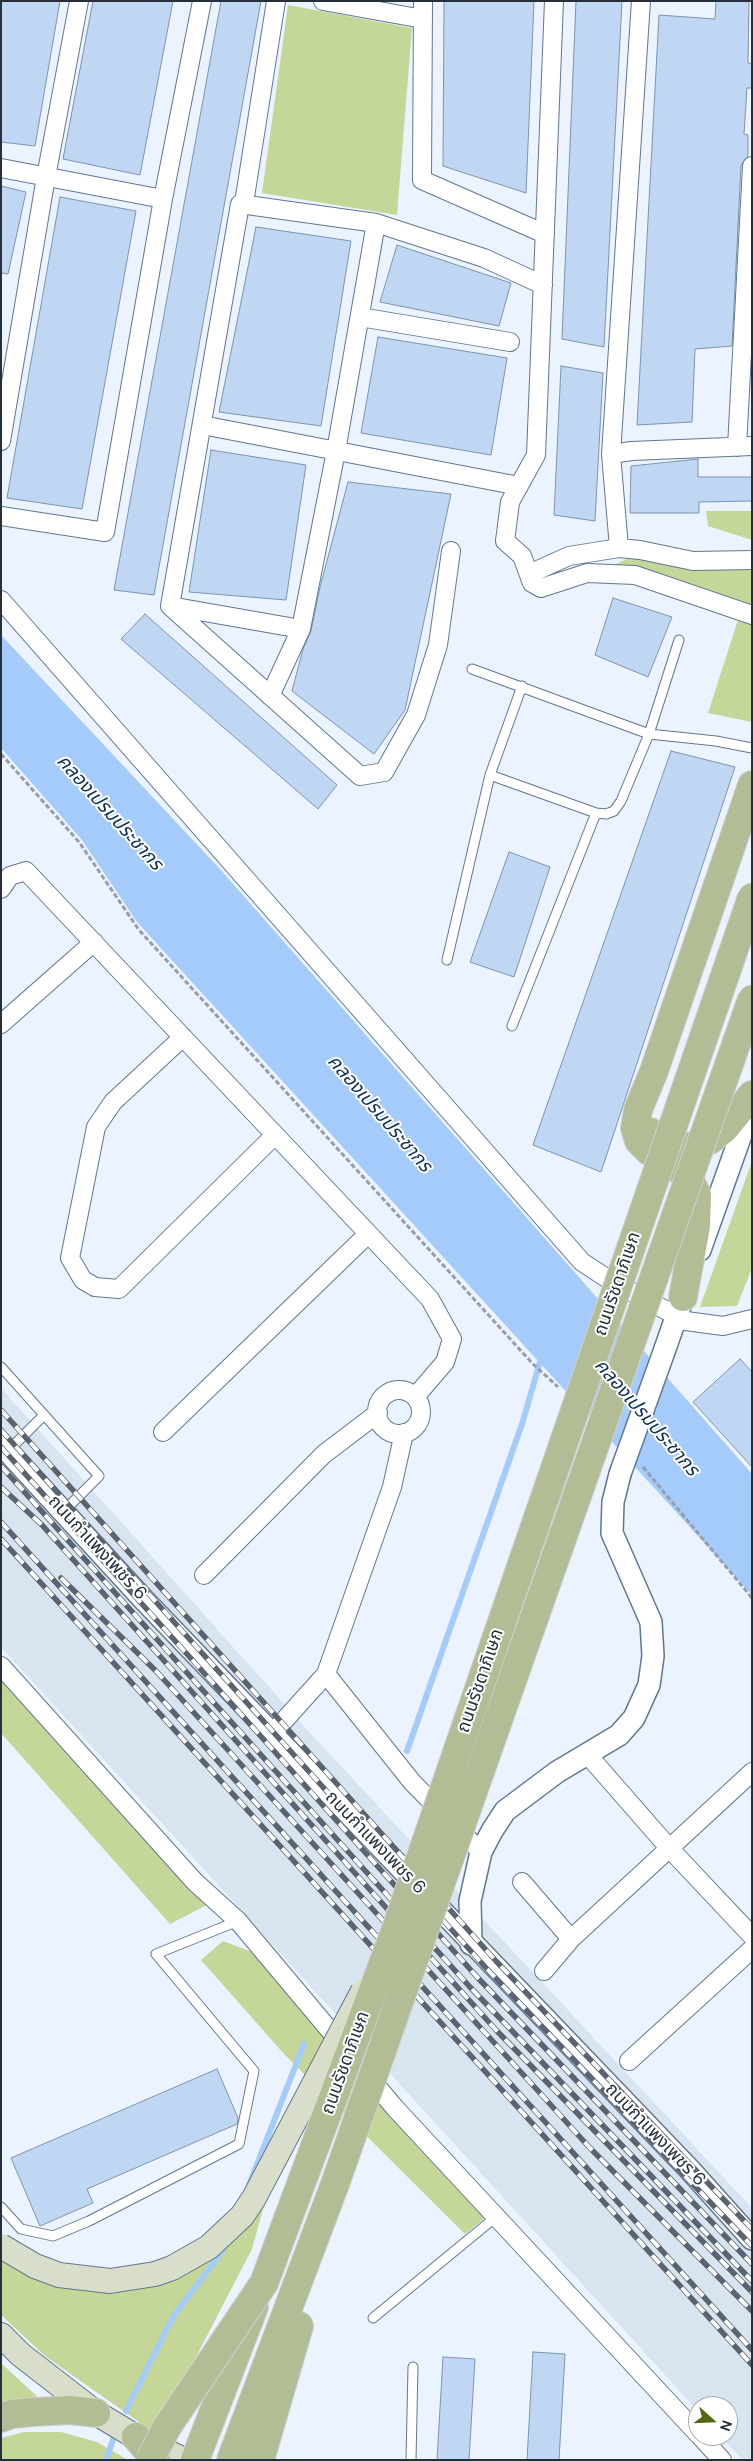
<!DOCTYPE html>
<html>
<head>
<meta charset="utf-8">
<style>
	body { margin:0 }
	#map { position:relative; width:753px; height:2461px; overflow:hidden; background:#eaf3ff; font-family:"DM Sans",sans-serif }
	canvas { display:block }
	.frame { position:absolute; inset:0; border:2px solid #262f3a; pointer-events:none }
	.north { position:absolute; left:688px; top:2396px; width:50px; height:50px; box-sizing:border-box; background:#fff; border:1px solid #a8acb0; border-radius:50%; rotate:110deg; font-size:14px; font-weight:700; line-height:20px; text-align:center; color:#262f3a }
	.north::after { content:''; display:block; margin:auto; width:18px; height:22px; background:#546712; clip-path:polygon(50% 0,100% 100%,50% 72%,0 100%) }
</style>
</head>
<body>
<div id="map">
<canvas width="753" height="2461"></canvas>
<div class="frame"></div>
<div class="north">N</div>
</div>
<script>
const g = document.querySelector('canvas').getContext('2d');
g.lineJoin = 'round';
function paint(path, color) {
  g.fillStyle = color;
  g.fill(path, 'evenodd');
}
function toPath(rows) {
  const path = new Path2D();
  for (const r of rows) {
    if (r.length === 3) {
      path.moveTo(r[0] + r[2], r[1]);
      path.arc(r[0], r[1], r[2], 0, 2 * Math.PI);
      continue;
    }
    path.moveTo(r[0], r[1]);
    for (let i = 2; i < r.length; i += 2) path.lineTo(r[i], r[i + 1]);
  }
  return path;
}
function trace(path, color, width, dash) {
  g.strokeStyle = color;
  g.lineWidth = width;
  g.lineCap = dash ? 'butt' : 'round';
  g.setLineDash(dash || []);
  g.stroke(path);
}
function label(font, color, halo, rows, align = 'center') {
  g.font = font + ' "DM Sans","Noto Sans Thai",sans-serif';
  g.lineWidth = 4;
  g.setLineDash([]);
  g.textBaseline = 'middle';
  g.strokeStyle = halo;
  g.fillStyle = color;
  for (const [text, x, y, turn = 0] of rows) {
    g.save();
    g.translate(x, y);
    g.rotate((+turn || 0) * Math.PI / 180);
    g.textAlign = isNaN(turn) ? turn : align;
    if (halo) g.strokeText(text, 0, 0);
    g.fillText(text, 0, 0);
    g.restore();
  }
}
paint(toPath([
	[1,1388,312,1735,752,2208,752,2460,742,2460,721,2436,728,2436,728,2406,698,2406,698,2411,1,1647]
]), '#d9e4f1');
paint(toPath([
	[288,5,412,28,397,215,262,193],
	[706,511,752,511,752,540,708,526],
	[629,558,659,562,752,567,752,607,657,574,614,565],
	[738,620,752,624,752,722,708,713],
	[752,1161,752,1268,737,1306,700,1307],
	[1,1679,209,1904,170,1924,1,1733],
	[223,1941,252,1952,286,1993,488,2215,465,2234,284,2054,201,1960],
	[265,2202,252,2249,156,2434,45,2356,1,2315,1,2254,147,2284],
	[1,2363,42,2401,1,2406],
	[24,2432,61,2432,97,2442,128,2460,1,2460,1,2438]
]), '#c5d798');
paint(toPath([
	[1,635,219,868,752,1474,752,1595,137,922,82,840,1,748]
]), '#a4cbf9');
trace(toPath([
	[407,1751,522,1424,542,1355],
	[249,2185,304,2044],
	[126,2411,174,2315,222,2252,226,2243],
	[106,2460,115,2434]
]), '#a4cbf9', 6);
const building = toPath([
	[1,1,60,1,35,146,1,142,1,1],
	[93,1,173,1,140,175,63,159,93,1],
	[221,1,261,1,154,595,114,590,221,1],
	[444,1,534,1,526,193,443,166,444,1],
	[576,1,622,1,604,347,562,339,576,1],
	[716,1,749,1,748,63,752,64,752,88,747,88,744,134,748,135,748,156,741,165,732,346,695,349,692,422,637,425,659,15,715,19,716,1],
	[1,186,26,192,8,274,1,273,1,186],
	[60,197,136,211,82,509,7,498,60,197],
	[256,227,351,241,321,426,219,412,256,227],
	[397,245,511,283,499,326,380,302,397,245],
	[378,337,507,358,491,455,361,433,378,337],
	[561,366,603,373,595,521,554,515,561,366],
	[211,450,306,465,286,600,189,592,211,450],
	[698,459,698,477,752,477,752,501,699,502,699,513,630,513,631,466,698,459],
	[348,482,451,494,405,710,374,754,292,691,303,649,311,631,320,587,348,482],
	[613,598,672,617,648,677,595,655,613,598],
	[145,614,337,785,318,809,121,639,145,614],
	[671,751,735,767,601,1172,533,1145,671,751],
	[509,852,550,867,514,977,470,962,509,852],
	[740,1359,752,1372,752,1467,693,1402,740,1359],
	[217,2069,238,2118,237,2124,87,2189,93,2203,40,2226,11,2158,217,2069],
	[533,2352,565,2354,559,2460,527,2460,533,2352],
	[443,2357,475,2359,469,2460,437,2460,443,2357]
]);
paint(building, '#bfd7f2');
trace(building, '#7e93ad', 1);
const service = toPath([
	[472,669,649,734,716,741,752,748],
	[522,686,490,775,596,813,606,814,614,811,621,801,649,734,679,640],
	[447,960,490,775],
	[512,1026,596,813],
	[1,1367,99,1476,63,1512],
	[8,1451,44,1415],
	[1,2207,21,2229,53,2236,89,2221,239,2144,254,2071,156,1954,238,1921],
	[373,2318,497,2216],
	[411,2460,413,2367]
]);
const minor = toPath([
	[323,1,423,19],
	[423,1,422,180,545,234],
	[554,1,536,455,510,502,505,541,522,556,532,583,541,588,587,573,635,575,752,615],
	[1,168,163,199],
	[244,203,276,1],
	[376,223,484,258,543,285],
	[360,317,510,342],
	[202,425,519,486],
	[1,441,46,177,79,1],
	[737,447,752,166],
	[611,454,632,451,752,446],
	[1,516,105,532,163,199,202,1],
	[619,548,611,454,641,1],
	[529,574,569,556,619,548,640,550,693,561,752,560],
	[1,600,582,1262,611,1281,686,1321,723,1326,752,1319],
	[170,606,240,204,376,223,336,451,301,629,270,696],
	[301,629,170,606,360,776,384,772,416,715,438,645,451,551],
	[1,889,10,876,26,871,430,1299,452,1339,445,1362,415,1397],
	[1,1024,94,942],
	[183,1037,113,1102,96,1127,70,1258,83,1280,95,1287,119,1289,275,1135],
	[399,1412,22],
	[163,1432,368,1234],
	[404,1433,392,1487,326,1674,412,1782,481,1852],
	[204,1575,324,1454,378,1413],
	[1,1666,195,1882,238,1921,395,2108,698,2434],
	[272,1734,326,1674],
	[587,1754,670,1849,752,1936],
	[522,1882,571,1939],
	[544,1971,571,1939,752,1772],
	[629,2061,752,1949],
	[700,2436,722,2460]
]);
const tertiary = toPath([
	[700,1250,752,1104],
	[665,1349,688,1283],
	[1,1444,144,1600,691,2171,752,2239],
	[471,1944,470,1901,481,1852,492,1831,505,1811,557,1772,619,1735,634,1718,649,1685,653,1656,651,1622,612,1533,613,1502,620,1474]
]);
const secondary = toPath([
	[1,2335,21,2355,96,2413,136,2437,184,2460]
]);
const primary = toPath([
	[650,1132,655,1139,673,1148,696,1146,710,1140,724,1129,752,1095],
	[683,1297,696,1226,697,1195,691,1183,679,1169,649,1151,639,1141,635,1128,638,1110,654,1071,752,785],
	[1,2418,12,2414,34,2412,70,2410,96,2413],
	[136,2437,156,2460],
	[195,2460,254,2307],
	[231,2460,335,2184],
	[260,2460,299,2326]
]);
trace(service, '#627790', 11);
trace(minor, '#627790', 20);
trace(tertiary, '#627790', 24);
trace(secondary, '#627790', 26);
trace(primary, '#cfd1d4', 30);
trace(toPath([
	[1,754,79,842,139,930,532,1363,558,1387],
	[643,1467,752,1598]
]), '#959ea9', 3, [5, 2.5]);
trace(service, '#fff', 9);
trace(minor, '#fff', 18);
trace(tertiary, '#fff', 21);
trace(secondary, '#d9deca', 24);
trace(primary, '#b2bd95', 28);
const rail = toPath([
	[1,1410,496,1961,752,2229],
	[1,1430,487,1969,752,2246],
	[1,1447,478,1978,752,2264],
	[1,1466,469,1986,752,2281],
	[1,1487,42,1525,496,2030,752,2292],
	[1,1522,752,2350],
	[1,1539,752,2365],
	[61,1578,156,1671,590,2148,752,2311]
]);
trace(rail, '#5a636f', 5.5);
trace(rail, '#fff', 4, [11]);
const tertiaryBridge = toPath([
	[620,1474,665,1349]
]);
const secondaryBridge = toPath([
	[1,2246,35,2266,59,2275,110,2281,155,2274,172,2268,209,2247,242,2216,254,2198,363,1991]
]);
const primaryBridge = toPath([
	[335,2184,752,999],
	[150,2460,167,2427,264,2283,396,1929,752,897]
]);
trace(tertiaryBridge, '#627790', 24, []);
trace(secondaryBridge, '#627790', 26, []);
trace(primaryBridge, '#cfd1d4', 30, []);
trace(tertiaryBridge, '#fff', 21);
trace(secondaryBridge, '#d9deca', 24);
trace(primaryBridge, '#b2bd95', 28);
label('18px', '#262f3a', '#fff', [
	["ถนนรัชดาภิเษก",618,1284,-71],
	["ถนนกำแพงเพชร 6",97,1548,47],
	["ถนนรัชดาภิเษก",481,1681,-71],
	["ถนนกำแพงเพชร 6",375,1843,46],
	["ถนนรัชดาภิเษก",346,2063,-70],
	["ถนนกำแพงเพชร 6",655,2135,46]
]);
label('italic 19px', '#0e3054', '#fff', [
	["คลองเปรมประชากร",109,813,48],
	["คลองเปรมประชากร",379,1114,49],
	["คลองเปรมประชากร",646,1418,49]
]);
</script>
</body>
</html>
